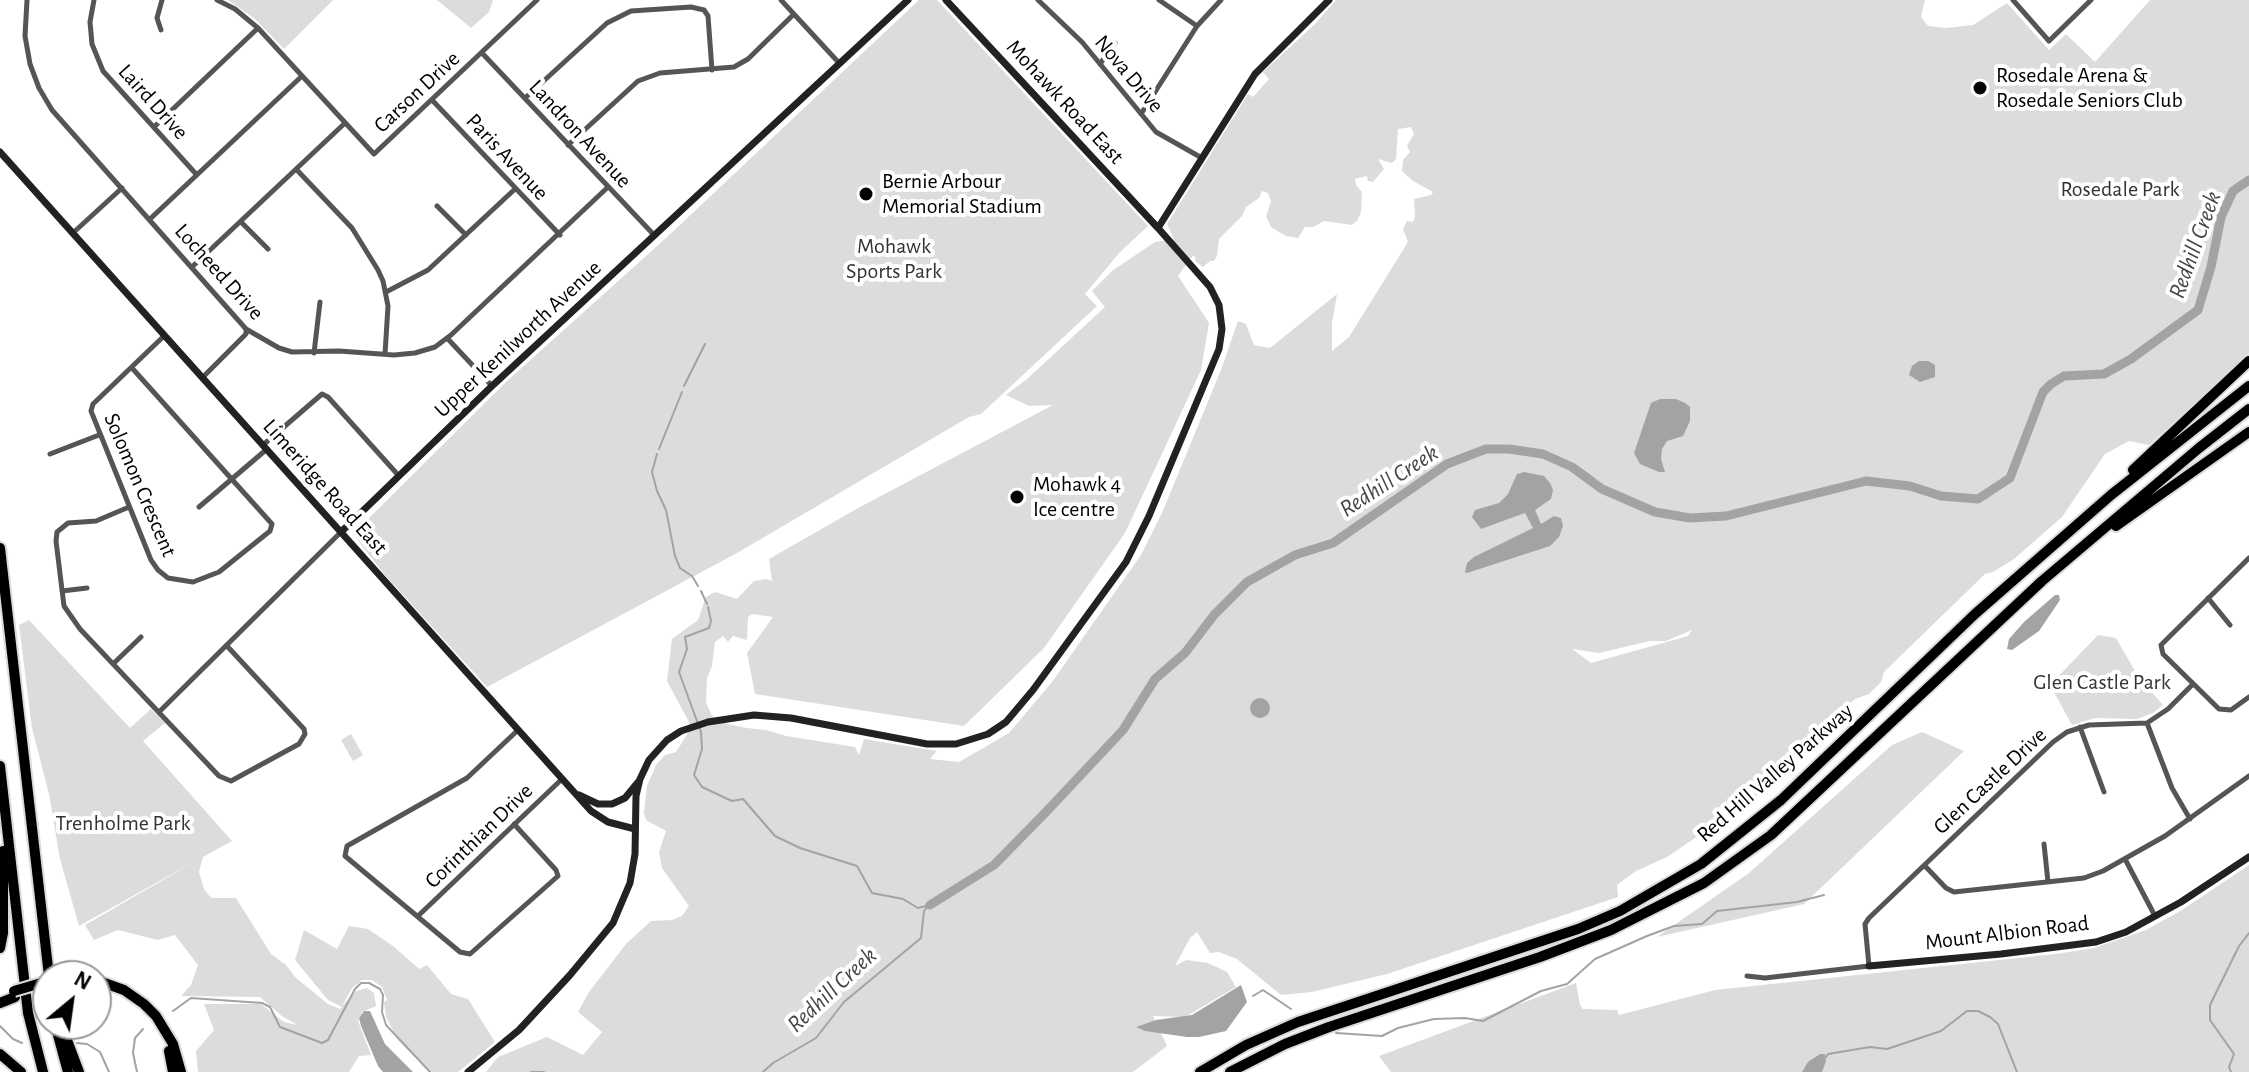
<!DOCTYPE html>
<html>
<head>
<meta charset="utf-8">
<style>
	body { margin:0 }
	#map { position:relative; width:2249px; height:1072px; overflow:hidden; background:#fff; font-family:"Alegreya Sans",sans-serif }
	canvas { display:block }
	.north { position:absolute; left:32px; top:960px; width:80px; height:80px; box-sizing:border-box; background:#fff; border:2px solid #999; border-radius:50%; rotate:29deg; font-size:22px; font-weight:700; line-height:32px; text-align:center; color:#000 }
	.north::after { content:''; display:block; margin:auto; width:28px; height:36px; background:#000; clip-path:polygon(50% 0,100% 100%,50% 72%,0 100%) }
</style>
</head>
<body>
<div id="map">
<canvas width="2249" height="1072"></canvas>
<div class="north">N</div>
</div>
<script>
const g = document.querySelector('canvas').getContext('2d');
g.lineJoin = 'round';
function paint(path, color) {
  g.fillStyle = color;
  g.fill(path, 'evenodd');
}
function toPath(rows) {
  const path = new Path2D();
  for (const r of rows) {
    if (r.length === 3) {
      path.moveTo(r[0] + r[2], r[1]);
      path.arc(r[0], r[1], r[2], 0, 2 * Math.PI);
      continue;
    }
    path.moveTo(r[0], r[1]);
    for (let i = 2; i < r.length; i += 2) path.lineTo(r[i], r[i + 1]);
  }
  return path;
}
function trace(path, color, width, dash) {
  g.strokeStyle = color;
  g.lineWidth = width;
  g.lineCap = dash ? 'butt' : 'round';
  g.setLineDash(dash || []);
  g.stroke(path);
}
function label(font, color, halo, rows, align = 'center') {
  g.font = font + ' "Alegreya Sans",sans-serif';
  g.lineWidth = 8;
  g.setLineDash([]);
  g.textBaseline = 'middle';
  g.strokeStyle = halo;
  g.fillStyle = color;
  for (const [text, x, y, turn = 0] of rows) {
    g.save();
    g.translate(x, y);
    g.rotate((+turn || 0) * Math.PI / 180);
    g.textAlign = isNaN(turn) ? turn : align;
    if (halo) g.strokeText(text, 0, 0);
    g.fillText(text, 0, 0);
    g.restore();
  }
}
paint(toPath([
	[228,0,333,0,284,49,255,19],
	[437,0,493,0,489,12,471,28],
	[919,0,937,0,1148,226,1120,252,1085,294,1097,306,981,414,969,417,737,553,487,687,384,574,353,534,507,381,666,238],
	[1336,0,1925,0,1921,17,1928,26,1946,28,1973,25,2007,3,2049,50,2066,34,2095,62,2150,0,2249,0,2249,353,2149,445,2129,441,2105,454,2062,517,2014,559,1993,572,1985,574,1884,672,1881,682,1869,694,1855,699,1791,759,1764,791,1667,857,1636,871,1617,885,1618,897,1387,974,1312,992,1281,995,1237,959,1219,952,1210,953,1197,932,1190,938,1175,966,1186,960,1208,963,1227,972,1236,987,1185,1017,1153,1016,1167,1046,1133,1072,486,1072,498,1057,547,1037,583,1055,602,1032,578,1012,589,992,626,944,651,921,672,920,682,916,689,906,662,868,659,852,666,831,646,820,644,813,647,786,656,765,665,755,676,752,688,733,689,722,667,681,672,639,698,620,706,597,715,592,737,599,754,581,766,579,772,581,769,559,860,507,1053,405,1029,406,1006,395,1027,379,1105,307,1092,291,1112,271,1155,242,1174,239,1167,224,1248,94,1253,97,1269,79,1263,72,1315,24],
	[1411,127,1414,134,1407,146,1410,152,1403,160,1402,171,1413,181,1433,192,1431,195,1414,199,1415,217,1413,222,1407,221,1403,229,1408,242,1349,337,1332,351,1332,323,1337,294,1270,348,1254,345,1246,324,1238,321,1221,370,1162,513,1141,555,1052,682,1009,733,959,762,930,759,937,751,864,739,859,755,855,747,786,736,766,730,747,728,727,724,712,716,706,702,707,678,712,666,715,642,723,636,728,642,733,636,747,640,748,617,752,614,773,617,747,653,755,694,964,726,1044,648,1125,533,1201,370,1209,323,1178,276,1190,259,1194,255,1196,262,1203,267,1210,261,1214,261,1217,256,1219,239,1242,216,1246,207,1259,198,1262,191,1268,193,1271,202,1266,216,1271,227,1286,236,1298,238,1305,227,1313,227,1324,221,1352,225,1357,221,1361,212,1362,192,1356,185,1355,179,1367,176,1368,181,1373,182,1384,169,1378,159,1392,163,1396,159,1398,129],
	[1692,630,1688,636,1591,663,1572,649,1599,653,1650,641,1666,641],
	[29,620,130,728,151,709,165,723,143,741,232,841,203,857,199,872,204,889,211,898,236,898,271,954,286,965,295,977,328,1004,340,1009,342,1007,328,1000,295,960,304,930,337,949,349,926,368,929,393,946,419,969,427,965,451,994,468,999,495,1042,458,1072,430,1072,398,1040,386,1017,384,1002,387,1000,382,987,372,980,362,980,352,988,342,1006,356,991,367,988,374,993,376,1006,362,1012,358,1021,371,1055,359,1056,349,1072,198,1072,196,1051,214,1030,204,1004,261,1004,284,1022,298,1025,283,1017,260,997,181,996,191,985,198,965,175,935,158,940,118,930,94,940,85,925,201,858,79,926,60,859,49,794,32,728,19,625],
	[2098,635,2116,638,2138,676,2163,705,2153,713,2137,719,2095,718,2072,725,2050,685],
	[1922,732,1964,751,1804,904,1657,937,1749,873,1892,745],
	[351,734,363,755,353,761,341,740],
	[2249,865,2249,1072,1391,1072,1379,1056,1576,983,1580,1005,1583,1009,1617,1010,1619,1015,1715,990,2056,954,2094,948,2146,930,2182,910]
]), '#dcdcdc');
paint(toPath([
	[1919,361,1928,361,1935,365,1935,377,1920,382,1909,375,1912,366],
	[1660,399,1676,399,1685,403,1690,407,1690,421,1683,436,1667,441,1662,449,1661,459,1665,472,1659,472,1640,464,1634,453,1651,403],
	[1524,472,1544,476,1550,483,1553,490,1551,499,1535,510,1541,524,1554,516,1561,518,1563,526,1559,537,1550,546,1467,573,1465,572,1467,563,1474,557,1533,528,1525,513,1481,529,1472,517,1475,510,1499,503,1508,494,1517,474],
	[2055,595,2059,595,2060,600,2039,631,2012,650,2007,649,2009,639,2024,622],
	[1260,708,10],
	[1241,985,1247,1002,1226,1031,1199,1037,1187,1037,1145,1031,1136,1027,1156,1020,1192,1015],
	[364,1011,370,1011,385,1044,413,1072,383,1072,378,1066,361,1026,359,1018],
	[1820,1054,1825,1054,1826,1061,1822,1072,1802,1072,1808,1062]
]), '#a3a3a3');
trace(toPath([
	[684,386,705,344],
	[659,449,682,392],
	[657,454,652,472,657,491,666,510,675,556,680,568,692,576,698,586],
	[701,591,707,604],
	[708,607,711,621,709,628,685,637,687,649,679,672,701,732,702,749,694,775,702,787,732,801,743,799,775,836,800,848,857,866,872,893,903,899,918,908,930,905],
	[1253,996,1263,990,1291,1009],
	[173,1011,191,998,262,1003,270,1007,280,1027,322,1043,328,1040,355,989,361,983,369,983,380,989,383,995,382,1012,386,1025,430,1072],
	[0,1026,13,1039,22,1043],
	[1336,1033,1382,1036,1398,1028,1434,1019,1465,1018,1483,1021,1541,991,1567,984,1595,959,1647,936,1674,926,1702,924,1717,911,1797,902,1824,895],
	[77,1043,87,1044,100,1052,109,1072],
	[1826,1057,1828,1054,1870,1047,1887,1049,1941,1031,1967,1011,1978,1011,1990,1017,1998,1024,2017,1072],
	[137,1072,133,1053,135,1038,143,1029],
	[531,1072,544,1072],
	[763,1072,773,1063,816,1038,844,1002,921,938,924,911,928,906],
	[2231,1072,2229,1067,2234,1054,2210,1020,2210,1005,2239,946,2249,933]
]), '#a3a3a3', 2);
trace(toPath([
	[930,905,994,865,1046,812,1123,730,1155,679,1185,653,1214,615,1247,582,1295,555,1333,543,1447,464,1486,449,1509,449,1543,454,1572,467,1602,489,1655,512,1690,518,1726,516,1866,481,1910,486,1941,496,1978,499,2010,478,2043,392,2051,384,2064,376,2104,374,2131,359,2198,310,2211,267,2221,217,2233,191,2249,180]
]), '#a3a3a3', 9);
const highway = toPath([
	[2133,470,2249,361],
	[2116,526,2249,432],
	[0,548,49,976],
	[0,766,28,1013,43,1072],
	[0,948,3,933,3,851],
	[96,980,124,990,144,1004,156,1016,173,1044,181,1072],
	[0,1003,15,997],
	[55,1024,68,1072],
	[61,1024,79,1072],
	[169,1051,173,1072],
	[0,1054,21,1072],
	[1200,1072,1246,1045,1298,1022,1578,929,1620,911,1701,864,1781,800,1975,614,2111,495,2249,386],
	[1230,1072,1285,1044,1329,1027,1540,957,1611,930,1704,883,1771,835,2042,581,2199,448,2249,409]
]);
trace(highway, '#dbdbdb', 14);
trace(toPath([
	[27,0,25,36,30,64,39,88,52,110,246,329,279,348,292,352,339,351,394,355,415,353,435,347,451,335,608,187],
	[94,0,90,22,92,44,103,71,196,174],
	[217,0,235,9,258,28,374,154,537,0],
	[781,0,840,64],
	[1038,0,1082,42,1156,132,1202,158],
	[1159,0,1197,26],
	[2013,0,2049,41,2091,0],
	[161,30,157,18,162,0],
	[482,53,655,236],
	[1100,64,1115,43],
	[525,98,607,23,631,11,691,7,704,10,708,16,712,70],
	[432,100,560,235],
	[1141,114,1197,26,1221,0],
	[154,127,258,28],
	[568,145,638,81,660,73,734,67,748,59,794,14],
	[296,169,352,228,378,270,383,281,388,306,385,354],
	[437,206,466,235],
	[150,219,302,76],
	[241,222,268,249],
	[74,232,122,188],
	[193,266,345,123],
	[386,292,428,270,515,189],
	[447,338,492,386],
	[314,353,320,302],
	[132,368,272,524,270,531,219,572,193,582,168,578,158,570,151,560,91,411,93,404,165,335],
	[203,377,246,334,246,329],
	[263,445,322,394,328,397,399,476],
	[50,454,99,435],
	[129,507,96,521,68,523,57,532,56,541,64,606,80,629,219,776,231,781,299,744,305,734,304,729,227,646],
	[199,507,267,449],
	[2249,558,2161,645,2163,654,2219,709,2231,710,2249,697],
	[62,591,87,588],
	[2208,598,2230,625],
	[113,664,141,637],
	[160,711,341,532],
	[2147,723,2172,788,2190,819],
	[2080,727,2104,792],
	[514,824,556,870,558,876,470,954,460,952,345,856,347,846,467,778,518,730],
	[2044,844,2048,882],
	[2125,859,2155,916],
	[1925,866,1946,888,1954,892,2084,878,2103,871,2165,836,2249,776],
	[418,916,562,779],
	[1747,976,1765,978,1869,966,1865,924,1869,918,2053,742,2067,732,2089,725,2147,723,2168,709,2193,684]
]), '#555', 5);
trace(toPath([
	[0,152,591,811,608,822,635,829],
	[1158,228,1255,74,1329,0],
	[341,532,492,386,908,0],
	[579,795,598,804,612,804,625,798,639,781],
	[1869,966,2001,954,2096,942,2126,932,2181,902,2249,857],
	[468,1072,519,1030,570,975,613,923,630,883,635,854,636,796,640,779,649,760,667,740,681,731,708,722,754,715,791,718,927,744,956,744,988,734,1006,722,1033,690,1126,562,1149,516,1219,349,1222,329,1219,305,1210,287,1158,228,946,0]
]), '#222', 7);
trace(highway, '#000', 10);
const highwayBridge = toPath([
	[14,991,48,981]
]);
trace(highwayBridge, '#dbdbdb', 14, []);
trace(highwayBridge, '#000', 10);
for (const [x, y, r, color] of [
	[1980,88,8,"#000"],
	[866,194,8,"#000"],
	[1017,497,8,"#000"]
]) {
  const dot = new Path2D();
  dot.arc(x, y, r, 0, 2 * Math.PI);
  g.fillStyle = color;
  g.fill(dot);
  trace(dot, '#fff', 3);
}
label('22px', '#000', '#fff', [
	["Nova Drive",1129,74,50],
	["Carson Drive",417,92,-43],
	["Laird Drive",153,102,48],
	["Mohawk Road East",1065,102,47],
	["Landron Avenue",580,134,47],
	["Paris Avenue",507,157,47],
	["Locheed Drive",219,272,48],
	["Upper Kenilworth Avenue",518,339,-43],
	["Solomon Crescent",140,485,67],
	["Limeridge Road East",325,487,48],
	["Red Hill Valley Parkway",1775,773,-41],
	["Glen Castle Drive",1990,781,-43],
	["Corinthian Drive",479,836,-44],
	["Mount Albion Road",2007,933,-7]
]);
label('22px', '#000', '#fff', [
	["Rosedale Arena &",1996,75],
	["Rosedale Seniors Club",1996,100],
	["Bernie Arbour",882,181],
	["Memorial Stadium",882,206],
	["Mohawk 4",1033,484],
	["Ice centre",1033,509]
], 'left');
label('22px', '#333', '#fff', [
	["Rosedale Park",2120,189],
	["Mohawk",894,246],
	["Sports Park",894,271],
	["Glen Castle Park",2102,682],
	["Trenholme Park",123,823]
]);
label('italic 24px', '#444', '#fff', [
	["Redhill Creek",2195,245,-70],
	["Redhill Creek",1389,481,-33],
	["Redhill Creek",832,990,-43]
]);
</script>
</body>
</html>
